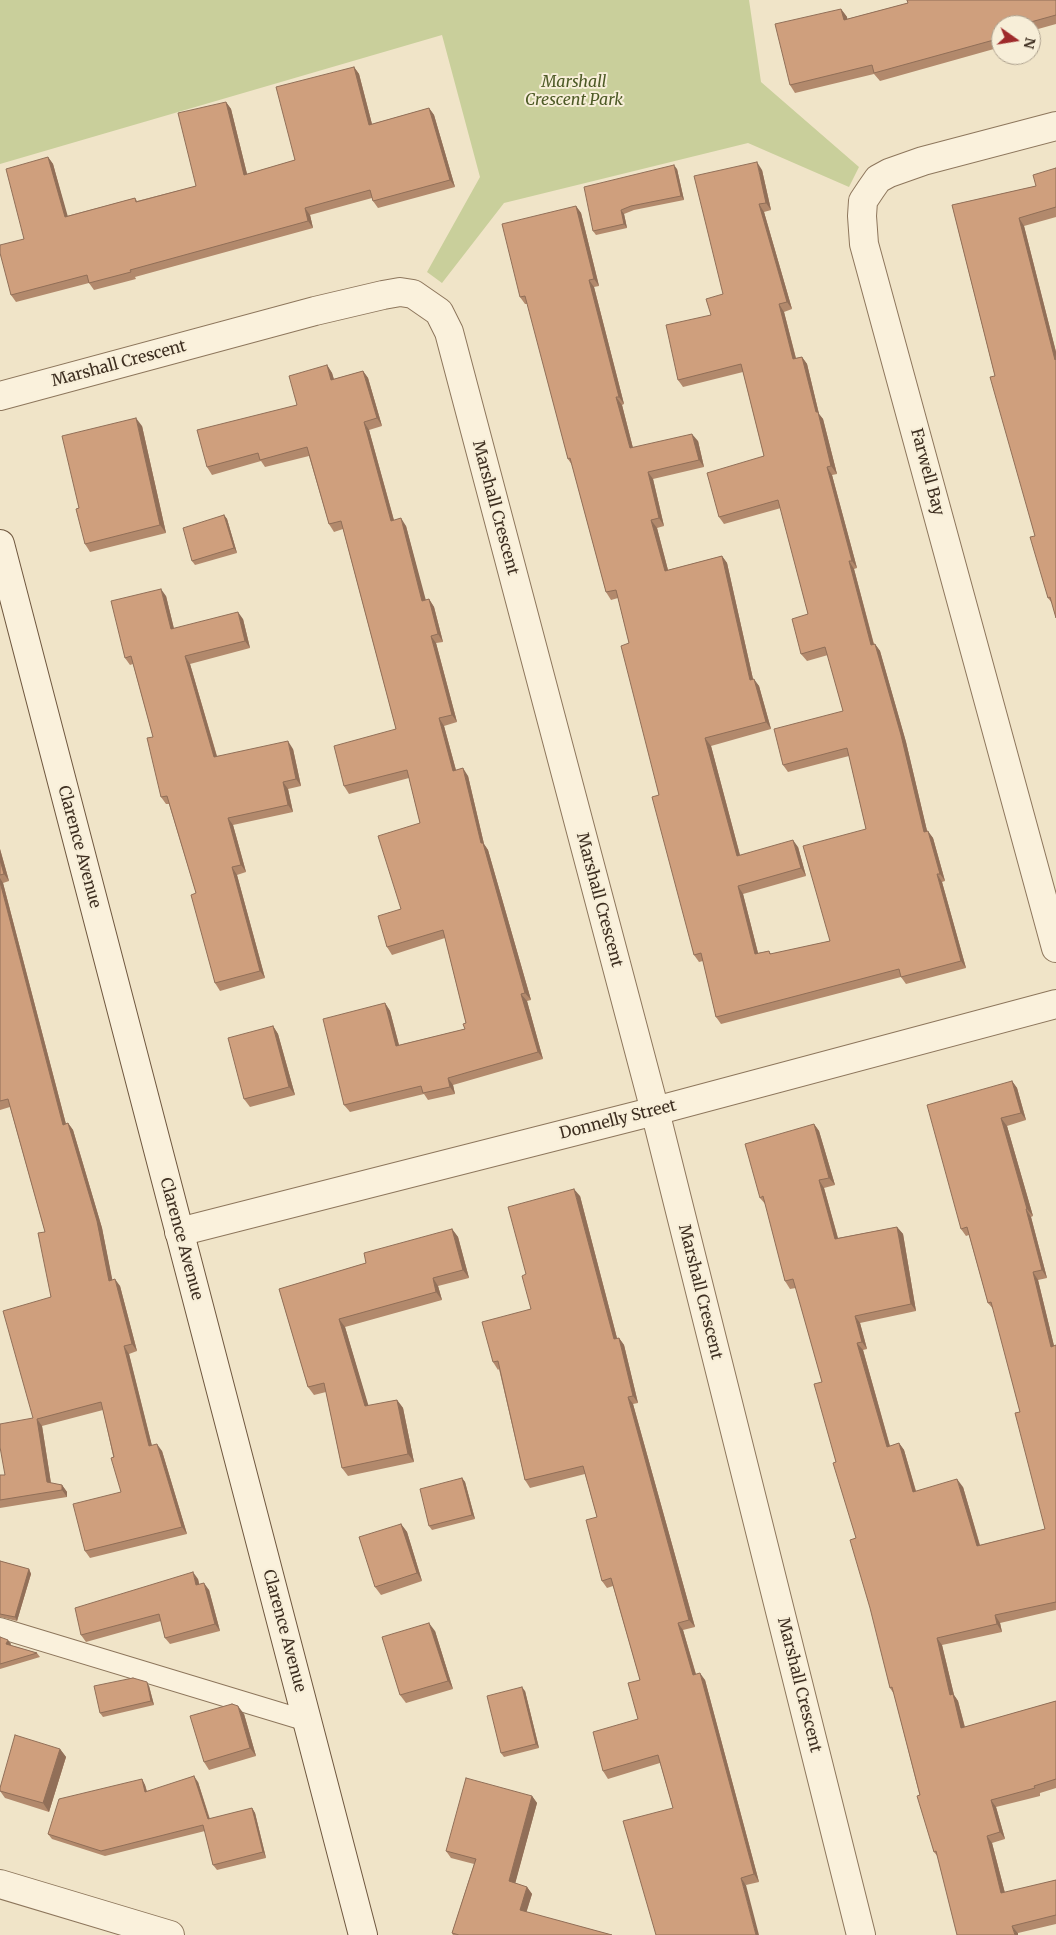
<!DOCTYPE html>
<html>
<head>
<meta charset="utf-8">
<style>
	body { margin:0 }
	#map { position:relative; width:1056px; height:1935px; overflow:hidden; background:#f0e4c8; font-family:Merriweather,serif }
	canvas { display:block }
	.north { position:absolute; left:991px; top:15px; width:50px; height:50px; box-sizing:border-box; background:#f7eed8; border:1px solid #ada18e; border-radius:50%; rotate:103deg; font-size:14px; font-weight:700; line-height:20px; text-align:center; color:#3d2e20 }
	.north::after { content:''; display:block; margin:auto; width:18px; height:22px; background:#9e2a2b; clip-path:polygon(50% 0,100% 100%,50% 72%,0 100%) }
</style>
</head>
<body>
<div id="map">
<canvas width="1056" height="1935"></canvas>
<div class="north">N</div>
</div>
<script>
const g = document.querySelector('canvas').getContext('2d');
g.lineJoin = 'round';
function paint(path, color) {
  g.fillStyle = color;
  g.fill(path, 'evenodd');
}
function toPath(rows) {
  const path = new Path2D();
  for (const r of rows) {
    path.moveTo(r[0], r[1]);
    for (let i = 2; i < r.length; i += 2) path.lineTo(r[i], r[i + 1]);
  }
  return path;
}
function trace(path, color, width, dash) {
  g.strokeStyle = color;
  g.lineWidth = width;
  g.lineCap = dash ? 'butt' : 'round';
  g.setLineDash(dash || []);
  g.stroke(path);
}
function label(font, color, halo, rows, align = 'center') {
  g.font = font + ' Merriweather,serif';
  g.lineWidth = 4;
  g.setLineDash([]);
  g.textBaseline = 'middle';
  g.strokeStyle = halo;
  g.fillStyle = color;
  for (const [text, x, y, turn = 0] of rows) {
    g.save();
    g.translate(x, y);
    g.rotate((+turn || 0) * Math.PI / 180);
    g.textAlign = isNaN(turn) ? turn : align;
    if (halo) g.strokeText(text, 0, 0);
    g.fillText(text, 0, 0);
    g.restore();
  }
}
paint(toPath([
	[0,0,749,0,761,82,859,167,849,187,748,143,504,203,442,283,427,272,480,177,442,35,0,164]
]), '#c9cf9b');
const lane = toPath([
	[0,1628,307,1721]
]);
const street = toPath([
	[1056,126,923,161,889,173,878,179,871,189,863,201,862,216,864,244,1056,948],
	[0,396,315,311,383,295,400,292,413,294,439,312,449,332,655,1111,861,1935],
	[179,1232,655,1111,1056,1004],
	[0,1884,170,1935]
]);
const secondary = toPath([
	[0,544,363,1935]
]);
trace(lane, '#8d765c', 22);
trace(street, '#8d765c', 30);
trace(secondary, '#6f573f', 30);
trace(lane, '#faf1dc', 20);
trace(street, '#faf1dc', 28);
trace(secondary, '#faf1dc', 28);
paint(toPath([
	[1056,0,1056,24,1031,31,1031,25,1001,25,1001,47,880,81,874,74,795,93,790,85,841,9,847,17,847,19,908,3],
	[354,67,359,74,372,124,429,108,434,115,455,187,378,208,373,201,372,198,310,215,313,228,135,277,136,279,94,290,89,283,16,302,11,295,24,239,48,157,53,164,67,216,135,198,137,201,196,186,226,102,231,109,247,174,295,160],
	[1056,168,1056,217,1024,226,1056,352,1056,618,1052,603,1048,598,1035,536,952,205,1036,186],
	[677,169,684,200,634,210,624,214,627,228,596,235,593,231],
	[762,170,771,210,764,212,792,309,784,312,796,358,802,357,807,364,819,414,823,419,837,474,832,475,857,568,854,569,874,644,875,644,880,651,906,742,927,831,933,838,945,881,942,882,966,968,906,984,901,977,721,1024,716,1017,703,961,699,962,694,955,659,795,629,643,618,598,611,600,606,592,572,465,568,459,528,304,525,304,520,297,576,206,581,213,599,286,594,287,624,404,622,405,633,448,698,441,704,467,653,479,664,526,657,528,668,570,722,556,727,563,753,679,759,686,771,729,711,746,740,855,798,847,806,876,743,894,758,953,769,951,771,954,830,941,866,829,849,756,788,772,783,765,843,711,828,655,807,661,801,654,808,614,781,508,724,524,719,517,764,456,743,372,683,387,678,380,711,315,723,294],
	[327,365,332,373,334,379,363,371,368,378,382,426,369,430,394,520,406,526,425,600,429,599,434,607,443,642,436,643,457,722,444,726,456,770,468,776,484,844,488,850,531,1000,527,1001,543,1059,453,1085,455,1094,428,1100,424,1094,350,1112,344,1105,385,1003,390,1011,399,1045,465,1029,466,1023,445,938,392,955,387,947,401,909,420,823,409,778,349,794,344,786,396,729,343,529,334,532,329,524,309,456,265,467,261,461,212,475,207,467,297,405],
	[142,426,166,533,90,552,85,544,79,508],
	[224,515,227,519,237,553,195,565,192,561],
	[166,596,174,629,243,619,250,648,190,664,217,756,293,749,301,786,288,789,293,812,233,825,246,872,237,875,265,978,220,991,215,983,196,893,169,804,166,804,161,797,153,737,133,664,130,665,125,658],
	[0,849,9,881,3,883,66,1124,68,1123,73,1130,102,1228,112,1280,120,1286,137,1351,129,1354,152,1446,162,1451,187,1534,90,1558,85,1551,121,1492,103,1410,42,1426,51,1483,62,1485,67,1492,67,1497,0,1508,0,1475,5,1475,33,1418,51,1297,45,1232,10,1107,0,1110],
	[273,1026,278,1034,295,1095,250,1107,244,1099],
	[1012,1081,1017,1088,1026,1120,1007,1126,1033,1216,1031,1217,1047,1278,1038,1280,1054,1346,1056,1345,1056,1610,1000,1623,1002,1632,942,1645,954,1695,958,1701,965,1727,1056,1701,1056,1788,1040,1793,1040,1796,996,1807,1005,1839,992,1843,1005,1893,1056,1880,1056,1924,1018,1933,938,1857,934,1852,894,1694,890,1688,856,1538,836,1462,822,1382,796,1288,790,1289,785,1281,766,1205,760,1198,814,1124,819,1131,835,1185,824,1188,838,1238,897,1227,903,1234,916,1311,860,1323,867,1349,863,1350,890,1446,899,1443,904,1450,916,1491,963,1487,980,1545,1045,1529,1020,1412,994,1310,988,1303,969,1235,966,1236,961,1229],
	[580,1196,617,1338,619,1338,624,1345,638,1403,633,1404,695,1627,683,1630,696,1674,705,1680,759,1882,746,1885,673,1808,660,1763,608,1779,603,1771,638,1719,640,1680,613,1586,607,1588,602,1581,597,1517,585,1474,530,1488,525,1480,499,1369,498,1370,493,1362,531,1309,526,1274],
	[452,1229,458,1237,469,1278,438,1286,442,1300,345,1327,368,1406,397,1400,403,1408,414,1462,348,1476,342,1468,326,1392,314,1395,308,1387,279,1289,366,1263],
	[462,1478,465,1482,475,1519,432,1530,429,1526],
	[401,1524,407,1532,422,1581,381,1595,375,1587],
	[0,1561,29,1569,31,1574,17,1621,0,1617],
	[198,1579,199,1584,209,1590,220,1631,170,1644,165,1638,161,1621,86,1642,81,1635],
	[435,1631,453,1689,406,1703,400,1695],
	[0,1637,11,1644,10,1645,37,1653,40,1657,0,1669],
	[149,1686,154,1705,103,1717,100,1713],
	[525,1691,539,1748,504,1757,501,1753],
	[244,1714,256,1756,209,1770,204,1762],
	[60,1749,66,1757,49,1812,5,1798,0,1791,0,1788],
	[142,1779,145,1785,147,1791,198,1782,210,1819,252,1808,255,1813,266,1858,217,1870,213,1865,205,1831,105,1856,52,1839,48,1834],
	[532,1796,537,1803,515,1883,527,1887,532,1894,526,1912,612,1935,453,1935,452,1933,474,1864,451,1858,446,1851]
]), '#b2896c');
paint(toPath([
	[841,9,847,17,849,28,844,20],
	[354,67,359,74,374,132,369,125],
	[226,102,231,109,249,182,244,175],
	[429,108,434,115,455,187,450,180],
	[48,157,53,164,70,224,65,217],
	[757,162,762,170,771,210,766,203],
	[674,165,677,169,684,200,681,196],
	[759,204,764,212,792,309,787,302],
	[576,206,581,213,599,286,594,279],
	[305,208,310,215,313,228,308,221],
	[621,210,624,214,627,228,624,224],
	[1019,218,1024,226,1056,352,1056,362,1055,360],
	[589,280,594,287,624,404,619,397],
	[779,304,784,312,798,367,793,359],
	[802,357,807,364,819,414,823,419,837,474,831,466,816,412],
	[327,365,332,373,336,387,331,380],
	[363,371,368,378,382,426,377,418],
	[616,397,622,405,635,456,630,448],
	[136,418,142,426,166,533,160,525],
	[364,422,369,430,396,528,391,521],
	[692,434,698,441,704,467,699,460],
	[827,467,832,475,857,568,852,561],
	[648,472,653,479,664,526,659,518],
	[224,515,227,519,237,553,234,548],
	[401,518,406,526,428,608,422,601],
	[651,520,657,528,670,578,665,571],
	[722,556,727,563,755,688,750,680],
	[849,561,854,569,876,653,871,645],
	[161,589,166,596,176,637,171,629],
	[429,599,434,607,443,642,438,634],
	[238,612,243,619,250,648,245,641],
	[431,636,436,643,457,722,452,715],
	[875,644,880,651,906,742,929,839,924,832],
	[185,656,190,664,219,764,214,757],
	[754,679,759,686,771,729,766,722],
	[439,718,444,726,458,778,453,771],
	[705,738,711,746,742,863,737,856],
	[288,741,293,749,301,786,296,779],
	[463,768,468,776,484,844,488,850,531,1000,525,993,481,843],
	[283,782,288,789,293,812,288,805],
	[228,818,233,825,246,872,241,865],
	[928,831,933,838,945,881,940,874],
	[793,840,798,847,806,876,801,868],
	[0,849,9,881,4,874,0,860],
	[232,867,237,875,265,978,260,971],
	[937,874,942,882,966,968,961,961],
	[0,878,3,883,68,1132,63,1125,0,882],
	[738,886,743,894,760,961,755,954],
	[521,994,527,1001,543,1059,538,1052],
	[385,1003,390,1011,401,1053,396,1046],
	[273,1026,278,1034,295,1095,289,1087],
	[448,1078,453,1085,455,1094,450,1087],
	[1012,1081,1017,1088,1026,1120,1021,1113],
	[1001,1118,1007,1126,1033,1216,1027,1209],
	[68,1123,73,1130,102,1228,114,1288,109,1281],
	[814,1124,819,1131,835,1185,829,1178],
	[819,1180,824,1188,840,1246,835,1239],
	[574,1189,580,1196,619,1346,614,1339],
	[1026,1209,1031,1217,1047,1278,1042,1270],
	[897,1227,903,1234,916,1311,911,1304],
	[452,1229,458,1237,469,1278,463,1270],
	[1033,1272,1038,1280,1056,1354,1051,1347],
	[433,1278,438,1286,442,1300,436,1292],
	[115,1279,120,1286,137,1351,132,1344],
	[855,1316,860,1323,867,1349,862,1342],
	[339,1319,345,1327,371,1414,365,1406],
	[619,1338,624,1345,638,1403,633,1396],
	[857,1343,863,1350,892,1454,887,1447],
	[124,1346,129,1354,154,1454,149,1446],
	[628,1397,633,1404,695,1627,689,1620],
	[397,1400,403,1408,414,1462,408,1454],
	[37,1419,42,1426,52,1490,47,1482],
	[899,1443,904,1450,918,1499,913,1492],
	[157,1444,162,1451,187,1534,182,1527],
	[462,1478,465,1482,475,1519,472,1515],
	[957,1479,963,1487,982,1553,977,1546],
	[62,1485,67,1492,67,1497,62,1490],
	[401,1524,407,1532,422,1581,417,1573],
	[29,1569,31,1574,17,1621,15,1617],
	[193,1572,198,1579,201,1592,196,1585],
	[204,1583,209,1590,220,1631,215,1624],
	[995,1615,1000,1623,1002,1632,997,1624],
	[429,1623,435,1631,453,1689,448,1681],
	[678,1623,683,1630,698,1682,693,1675],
	[937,1638,942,1645,954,1695,958,1701,967,1736,961,1728,950,1695],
	[8,1640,11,1644,9,1648,6,1644],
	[700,1673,705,1680,759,1882,754,1874],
	[147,1682,149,1686,154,1705,151,1701],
	[522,1687,525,1691,539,1748,536,1744],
	[238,1706,244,1714,256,1756,250,1748],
	[60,1749,66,1757,49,1812,43,1803],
	[194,1776,198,1782,211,1824,208,1819],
	[142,1779,145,1785,148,1797,145,1792],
	[532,1796,537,1803,514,1888,509,1881],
	[991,1800,996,1807,1005,1839,1000,1832],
	[252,1808,255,1813,266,1858,263,1852],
	[987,1836,992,1843,1007,1901,1001,1893],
	[741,1878,746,1885,759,1935,756,1935],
	[527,1887,532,1894,525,1917,520,1910],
	[1012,1926,1018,1933,1018,1935,1015,1935]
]), '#916f58');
const building = toPath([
	[907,0,1056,0,1056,15,1020,25,1001,25,1001,38,874,73,872,65,790,85,775,24,841,9,844,20,908,3,907,0],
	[354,67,369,125,429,108,450,180,373,201,370,190,305,208,308,221,130,270,131,272,89,283,87,275,11,295,0,253,0,245,24,239,6,169,48,157,65,217,135,198,136,202,196,186,178,113,226,102,244,175,295,160,276,87,354,67],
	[757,162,766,203,759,204,787,302,779,304,793,359,802,357,816,412,818,412,831,466,827,467,852,561,849,561,871,645,875,644,901,735,924,832,928,831,940,874,937,874,961,961,901,977,899,969,716,1017,701,953,694,955,652,797,659,795,621,646,629,643,616,590,606,592,570,458,568,459,525,296,520,297,502,224,576,206,594,279,589,280,619,397,616,397,630,448,692,434,699,460,648,472,659,518,651,520,665,571,722,556,750,680,754,679,766,722,705,738,737,856,793,840,801,868,738,886,755,954,769,951,770,954,830,941,803,846,866,829,847,748,783,765,774,729,843,711,825,647,801,654,792,619,808,614,778,500,719,517,707,473,764,456,741,364,678,380,666,325,711,315,706,299,723,294,694,176,757,162],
	[674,165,681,196,631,206,621,210,624,224,593,231,584,187,674,165],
	[1056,168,1056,207,1019,218,1055,360,1056,359,1056,618,1050,597,1048,598,1030,537,1035,536,990,377,995,376,952,205,1036,186,1033,175,1056,168],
	[327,365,331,380,363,371,377,418,364,422,391,521,401,518,422,601,429,599,438,634,431,636,452,715,439,718,453,771,463,768,481,843,483,843,525,993,521,994,538,1052,448,1078,450,1087,423,1093,421,1086,344,1105,323,1019,385,1003,396,1046,465,1029,463,1024,466,1023,443,930,387,947,378,916,401,909,378,836,420,823,407,770,344,786,334,746,396,729,341,521,329,524,307,447,260,460,258,453,207,467,197,430,297,405,289,376,327,365],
	[136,418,160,525,85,544,76,509,79,508,62,436,136,418],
	[224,515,234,548,192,561,183,528,224,515],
	[161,589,171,629,238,612,245,641,185,656,214,757,288,741,296,779,283,782,288,805,228,818,241,865,232,867,260,971,215,983,191,895,196,893,167,796,161,797,147,738,153,737,131,656,125,658,111,601,161,589],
	[0,860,4,874,0,875,0,860],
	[0,882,63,1125,68,1123,97,1221,109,1281,115,1279,132,1344,124,1346,149,1446,157,1444,182,1527,85,1551,73,1504,121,1492,111,1458,114,1457,101,1402,37,1419,47,1482,62,1485,62,1490,0,1500,0,1475,5,1475,0,1447,0,1424,33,1418,3,1311,51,1297,38,1233,45,1232,8,1099,0,1101,0,882],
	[273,1026,289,1087,244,1099,228,1038,273,1026],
	[1012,1081,1021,1113,1001,1118,1027,1209,1026,1209,1042,1270,1033,1272,1051,1347,1056,1345,1056,1602,995,1615,997,1624,937,1638,950,1695,953,1694,961,1728,1056,1701,1056,1779,1034,1786,1035,1788,991,1800,1000,1832,987,1836,1001,1893,1056,1880,1056,1915,1012,1926,1015,1935,957,1935,936,1851,934,1852,917,1796,920,1795,892,1687,890,1688,870,1608,850,1540,856,1538,833,1463,836,1462,814,1384,822,1382,793,1279,785,1281,763,1196,760,1198,745,1144,814,1124,829,1178,819,1180,835,1239,897,1227,911,1304,855,1316,862,1342,857,1343,887,1447,899,1443,913,1492,957,1479,977,1546,1045,1529,1015,1413,1020,1412,991,1302,988,1303,967,1227,961,1229,927,1105,1012,1081],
	[574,1189,614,1339,619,1338,633,1396,628,1397,689,1620,678,1623,693,1675,700,1673,754,1874,741,1878,756,1935,656,1935,623,1821,673,1808,658,1755,603,1771,593,1732,638,1719,628,1683,640,1680,611,1578,602,1581,586,1520,597,1517,583,1466,525,1480,498,1361,493,1362,482,1322,531,1309,522,1276,526,1274,508,1207,574,1189],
	[452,1229,463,1270,433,1278,436,1292,339,1319,365,1406,397,1400,408,1454,342,1468,324,1383,308,1387,279,1289,366,1263,364,1253,452,1229],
	[462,1478,472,1515,429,1526,420,1489,462,1478],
	[401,1524,417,1573,375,1587,359,1537,401,1524],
	[0,1561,29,1569,15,1617,0,1614,0,1561],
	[193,1572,196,1585,204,1583,215,1624,165,1638,159,1614,81,1635,75,1608,193,1572],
	[429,1623,448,1681,400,1695,382,1637,429,1623],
	[0,1637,8,1640,6,1644,37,1653,0,1664,0,1637],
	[133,1678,147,1682,151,1701,100,1713,94,1686,133,1678],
	[522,1687,536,1744,501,1753,487,1696,522,1687],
	[232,1704,238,1706,250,1748,204,1762,190,1716,232,1704],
	[15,1735,60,1749,43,1803,0,1791,0,1788,15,1735],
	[194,1776,208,1819,252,1808,263,1852,213,1865,203,1825,101,1851,48,1834,59,1799,142,1779,145,1792,194,1776],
	[466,1778,532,1796,509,1881,527,1887,520,1910,612,1935,459,1935,452,1933,476,1859,446,1851,466,1778]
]);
paint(building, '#cf9f7d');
trace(building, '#916f58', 1);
label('italic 16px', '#4d5a26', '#f7eed8', [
	["Marshall",574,82],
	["Crescent Park",574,100]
]);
label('16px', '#3d2e20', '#f7eed8', [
	["Marshall Crescent",119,364,-15],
	["Farwell Bay",927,472,75],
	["Marshall Crescent",495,508,75],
	["Clarence Avenue",79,847,75],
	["Marshall Crescent",599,900,75],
	["Donnelly Street",618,1120,-14],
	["Clarence Avenue",181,1239,75],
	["Marshall Crescent",700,1292,76],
	["Clarence Avenue",284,1631,75],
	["Marshall Crescent",799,1685,76]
]);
</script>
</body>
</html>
